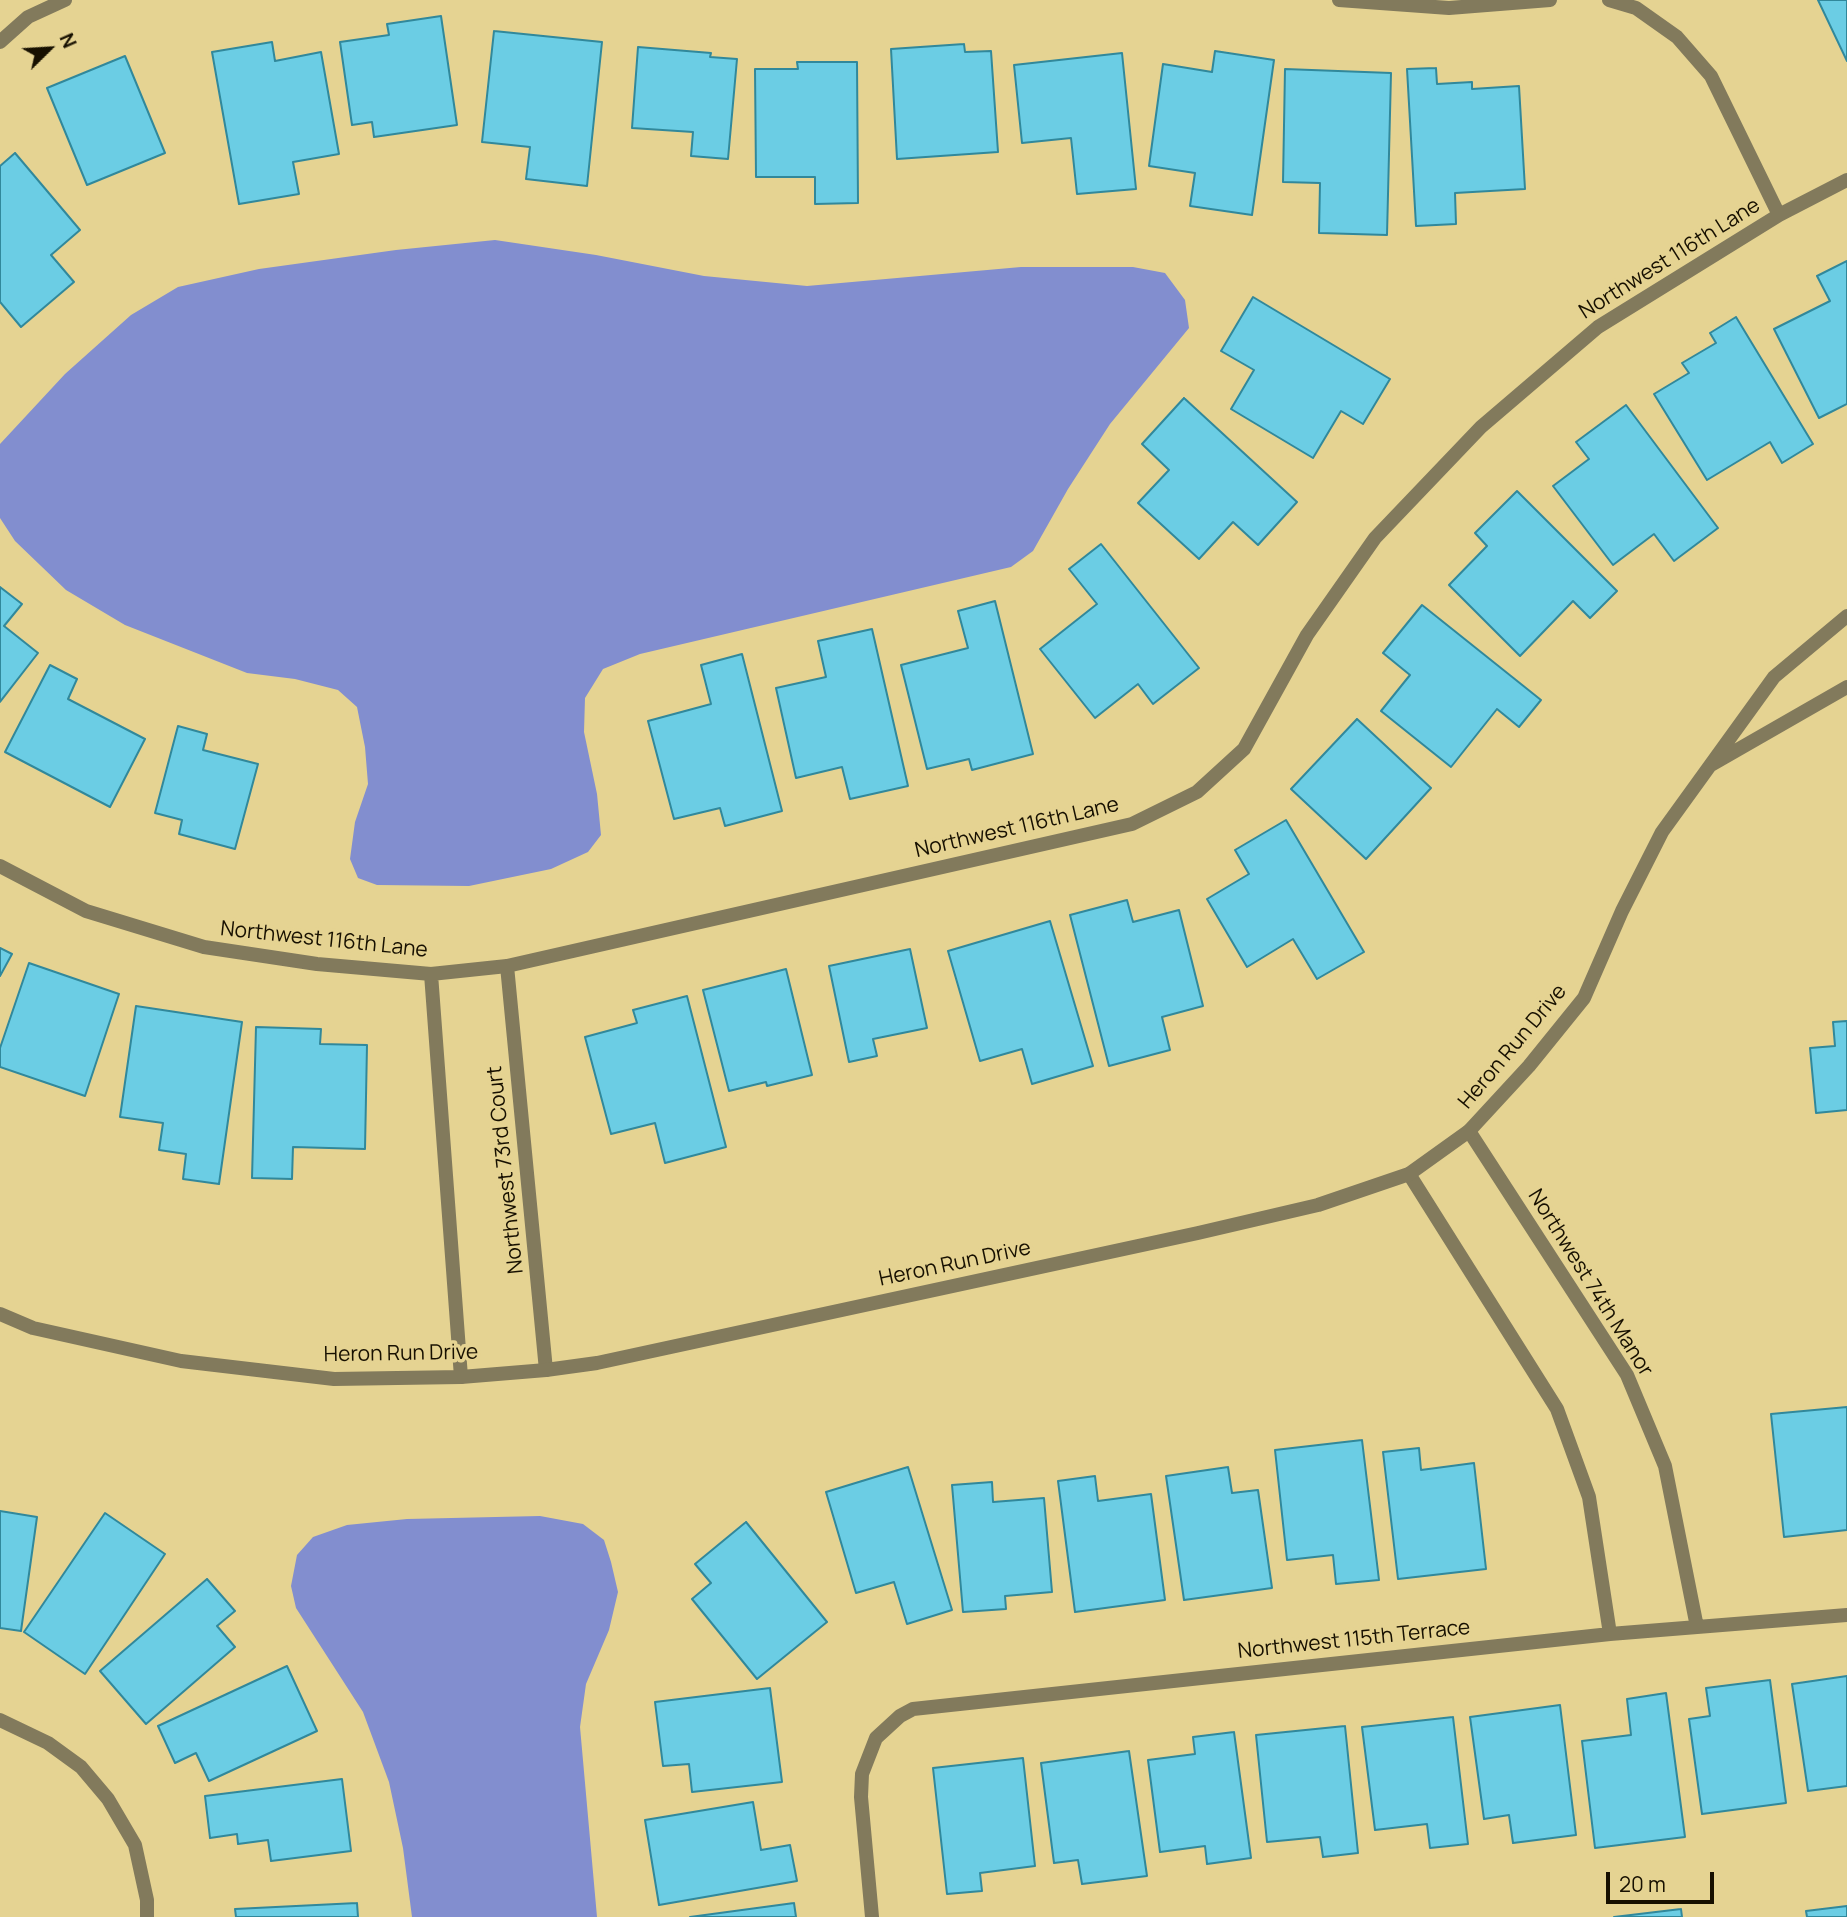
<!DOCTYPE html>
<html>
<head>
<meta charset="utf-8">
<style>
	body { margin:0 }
	#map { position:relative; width:1847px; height:1917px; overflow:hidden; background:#e5d392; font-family:Manrope,sans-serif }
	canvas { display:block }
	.north { position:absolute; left:14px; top:14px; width:70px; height:70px; -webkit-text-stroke:5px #e5d392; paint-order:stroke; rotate:66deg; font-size:19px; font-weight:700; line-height:28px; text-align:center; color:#171000 }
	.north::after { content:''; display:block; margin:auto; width:24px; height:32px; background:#171000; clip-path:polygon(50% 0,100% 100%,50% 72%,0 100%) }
	.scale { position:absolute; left:1606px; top:1872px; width:108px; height:32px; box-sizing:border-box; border:4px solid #171000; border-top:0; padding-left:9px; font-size:21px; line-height:24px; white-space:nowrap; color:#171000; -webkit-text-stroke:5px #e5d392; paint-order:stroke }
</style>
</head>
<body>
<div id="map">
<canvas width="1847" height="1917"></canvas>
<div class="north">N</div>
<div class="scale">20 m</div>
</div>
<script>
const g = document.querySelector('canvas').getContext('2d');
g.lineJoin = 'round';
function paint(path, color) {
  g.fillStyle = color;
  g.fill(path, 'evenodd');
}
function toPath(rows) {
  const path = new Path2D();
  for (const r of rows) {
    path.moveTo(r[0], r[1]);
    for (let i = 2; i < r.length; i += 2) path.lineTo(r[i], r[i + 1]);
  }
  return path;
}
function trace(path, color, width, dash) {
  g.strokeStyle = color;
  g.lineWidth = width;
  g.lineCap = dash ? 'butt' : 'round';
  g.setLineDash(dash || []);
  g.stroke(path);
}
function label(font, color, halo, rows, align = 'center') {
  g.font = font + ' Manrope,sans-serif';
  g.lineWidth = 7;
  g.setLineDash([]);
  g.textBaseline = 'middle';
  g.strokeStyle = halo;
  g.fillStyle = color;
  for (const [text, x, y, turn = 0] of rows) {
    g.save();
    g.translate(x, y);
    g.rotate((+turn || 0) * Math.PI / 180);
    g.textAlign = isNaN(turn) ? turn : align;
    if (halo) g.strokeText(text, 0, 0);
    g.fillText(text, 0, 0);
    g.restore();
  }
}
paint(toPath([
	[495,240,596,255,704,276,807,286,1021,267,1133,267,1165,273,1185,300,1189,328,1110,424,1068,489,1033,551,1011,567,640,654,603,669,585,698,584,732,597,794,601,835,588,852,551,869,469,886,377,885,358,878,350,859,355,822,368,784,365,747,357,707,338,690,295,679,247,673,125,625,66,590,15,541,0,518,0,444,65,374,131,315,178,287,259,269,396,250],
	[540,1516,583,1524,604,1540,611,1562,618,1592,609,1630,586,1684,580,1727,597,1917,412,1917,403,1848,389,1782,363,1712,296,1608,291,1586,297,1555,313,1537,347,1525,407,1519]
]), '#828ecf');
const building = toPath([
	[1818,0,1847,0,1847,61,1818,0],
	[441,16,457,125,374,137,372,122,352,125,340,42,389,35,387,24,441,16],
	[494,31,602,42,587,186,526,179,530,147,482,142,494,31],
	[272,42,275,61,321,52,339,154,293,162,299,194,239,204,212,52,272,42],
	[964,44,965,52,991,51,998,152,897,159,891,49,964,44],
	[638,47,711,53,710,57,737,59,728,159,691,156,693,132,632,128,638,47],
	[1215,51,1274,60,1252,215,1190,206,1195,173,1149,166,1163,64,1212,72,1215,51],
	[1122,53,1136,189,1077,194,1071,138,1022,143,1014,65,1122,53],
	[125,56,165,153,87,185,47,88,125,56],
	[797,62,857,62,858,203,815,204,815,177,756,177,755,69,798,69,797,62],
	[1436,68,1437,84,1472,82,1472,89,1519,86,1525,189,1455,193,1456,224,1416,226,1407,69,1436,68],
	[1285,69,1391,73,1387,235,1319,233,1320,183,1283,182,1285,69],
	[15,153,80,230,51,255,74,282,21,327,0,302,0,166,15,153],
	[1847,261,1847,404,1819,418,1774,329,1830,301,1817,276,1847,261],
	[1253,297,1390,379,1363,424,1341,411,1313,458,1231,409,1254,370,1221,351,1253,297],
	[1736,317,1813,444,1782,463,1770,442,1707,480,1654,394,1689,373,1682,363,1716,343,1710,333,1736,317],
	[1184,398,1297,502,1258,545,1233,522,1199,559,1138,503,1169,470,1142,444,1184,398],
	[1626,405,1718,528,1674,561,1654,534,1613,565,1553,486,1589,459,1576,442,1626,405],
	[1517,491,1617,591,1590,618,1573,601,1520,656,1449,585,1487,546,1475,533,1517,491],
	[1101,544,1199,668,1153,704,1138,684,1095,718,1040,649,1097,604,1069,569,1101,544],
	[0,587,22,604,4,626,38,653,0,702,0,587],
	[995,601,1033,754,972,770,969,759,927,769,901,665,968,648,958,611,995,601],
	[1422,605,1541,700,1519,727,1497,709,1451,767,1381,711,1410,675,1383,653,1422,605],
	[872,629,908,786,850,799,842,767,796,778,776,688,826,677,818,641,872,629],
	[742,654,782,811,725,826,720,808,674,819,648,721,711,704,701,665,742,654],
	[50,665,77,679,68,699,145,739,110,807,5,752,50,665],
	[1357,719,1431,788,1366,859,1291,789,1357,719],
	[178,726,207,734,203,750,258,764,235,849,179,834,182,820,155,813,178,726],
	[1286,820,1364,952,1317,979,1293,939,1247,967,1207,899,1249,874,1235,850,1286,820],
	[1127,900,1133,922,1179,910,1203,1006,1162,1017,1170,1050,1109,1066,1070,915,1127,900],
	[1050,921,1093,1066,1032,1084,1022,1049,980,1061,948,951,1050,921],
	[0,948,12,954,0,976,0,948],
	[910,949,927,1028,873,1039,877,1056,849,1062,829,966,910,949],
	[29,963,119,994,85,1096,0,1067,0,1048,29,963],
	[786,969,812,1075,767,1086,766,1082,729,1091,703,990,786,969],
	[687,996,726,1147,665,1163,655,1123,611,1134,585,1037,637,1023,633,1010,687,996],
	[136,1006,242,1022,219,1184,183,1179,186,1154,159,1150,163,1123,120,1117,136,1006],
	[1847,1021,1847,1110,1816,1113,1810,1048,1835,1046,1833,1022,1847,1021],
	[256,1027,321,1029,320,1044,367,1045,365,1149,293,1147,292,1179,252,1178,256,1027],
	[1847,1407,1847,1530,1784,1537,1771,1414,1847,1407],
	[1362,1440,1379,1580,1336,1584,1333,1555,1287,1560,1275,1450,1362,1440],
	[1419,1448,1421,1470,1474,1463,1486,1569,1398,1579,1383,1452,1419,1448],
	[908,1467,952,1610,907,1624,894,1582,856,1593,826,1492,908,1467],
	[1228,1467,1232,1493,1258,1490,1272,1588,1184,1600,1166,1476,1228,1467],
	[1095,1476,1098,1501,1151,1494,1165,1600,1075,1612,1058,1481,1095,1476],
	[992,1482,993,1502,1044,1498,1052,1592,1005,1596,1006,1609,963,1612,952,1485,992,1482],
	[0,1511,37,1517,21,1631,0,1628,0,1511],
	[105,1513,165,1554,85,1674,24,1632,105,1513],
	[746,1522,827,1622,757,1679,692,1599,711,1583,695,1564,746,1522],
	[207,1579,235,1611,217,1626,235,1647,146,1724,100,1671,207,1579],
	[287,1666,317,1731,209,1781,196,1753,175,1763,158,1726,287,1666],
	[1847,1676,1847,1786,1808,1791,1792,1684,1847,1676],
	[1770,1680,1786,1803,1702,1814,1689,1719,1710,1716,1706,1688,1770,1680],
	[770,1688,782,1782,692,1792,689,1764,663,1766,655,1702,770,1688],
	[1666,1693,1685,1837,1595,1848,1582,1741,1631,1735,1627,1699,1666,1693],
	[1560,1705,1576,1835,1513,1843,1509,1815,1484,1819,1470,1717,1560,1705],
	[1453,1717,1468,1844,1430,1848,1427,1824,1375,1830,1362,1727,1453,1717],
	[1345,1726,1358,1853,1323,1857,1320,1837,1267,1842,1256,1735,1345,1726],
	[1234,1732,1251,1858,1207,1864,1205,1846,1160,1852,1148,1760,1195,1754,1193,1737,1234,1732],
	[1129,1751,1147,1876,1082,1884,1078,1860,1054,1863,1041,1763,1129,1751],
	[1023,1758,1035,1866,980,1873,982,1891,947,1894,933,1768,1023,1758],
	[342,1779,351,1851,271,1861,268,1840,238,1844,237,1834,210,1838,205,1796,342,1779],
	[753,1802,761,1850,790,1845,797,1881,659,1905,645,1820,753,1802],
	[357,1903,358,1917,236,1917,235,1909,357,1903],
	[794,1903,796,1917,690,1917,794,1903],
	[1847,1906,1847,1917,1807,1917,1806,1911,1847,1906],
	[1681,1909,1682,1917,1614,1917,1681,1909]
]);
paint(building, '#6bcde4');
trace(building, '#31889b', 2);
trace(toPath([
	[1339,0,1449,8,1550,0],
	[1609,0,1636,8,1677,37,1711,76,1779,215],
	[0,42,28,17,65,0],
	[0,866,86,911,204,947,317,964,431,974,507,966,1132,824,1197,792,1244,749,1307,635,1375,538,1481,427,1598,327,1779,215,1847,180],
	[507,966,546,1370],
	[431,974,461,1377],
	[1469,1131,1627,1375,1665,1466,1697,1627],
	[1409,1174,1557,1409,1589,1497,1610,1634],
	[0,1720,48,1743,81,1767,108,1799,135,1845,147,1900,147,1917],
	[872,1917,861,1797,862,1774,876,1738,900,1716,913,1709,1610,1634,1847,1615]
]), '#827a5c', 14);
trace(toPath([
	[1711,765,1847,687],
	[0,1314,33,1328,181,1361,334,1379,461,1377,546,1370,597,1363,1198,1233,1318,1205,1409,1174,1469,1131,1529,1066,1584,998,1622,911,1662,832,1774,677,1847,616]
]), '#827a5c', 14);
label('21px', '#171000', '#e5d392', [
	["Northwest 116th Lane",1670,259,-32],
	["Northwest 116th Lane",1017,828,-13],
	["Northwest 116th Lane",324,940,6],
	["Heron Run Drive",1513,1047,-50],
	["Northwest 73rd Court",506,1170,-96],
	["Heron Run Drive",955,1264,-12],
	["Northwest 74th Manor",1590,1283,58],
	["Heron Run Drive",401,1354,-1],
	["Northwest 115th Terrace",1354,1640,-6]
]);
</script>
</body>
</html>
